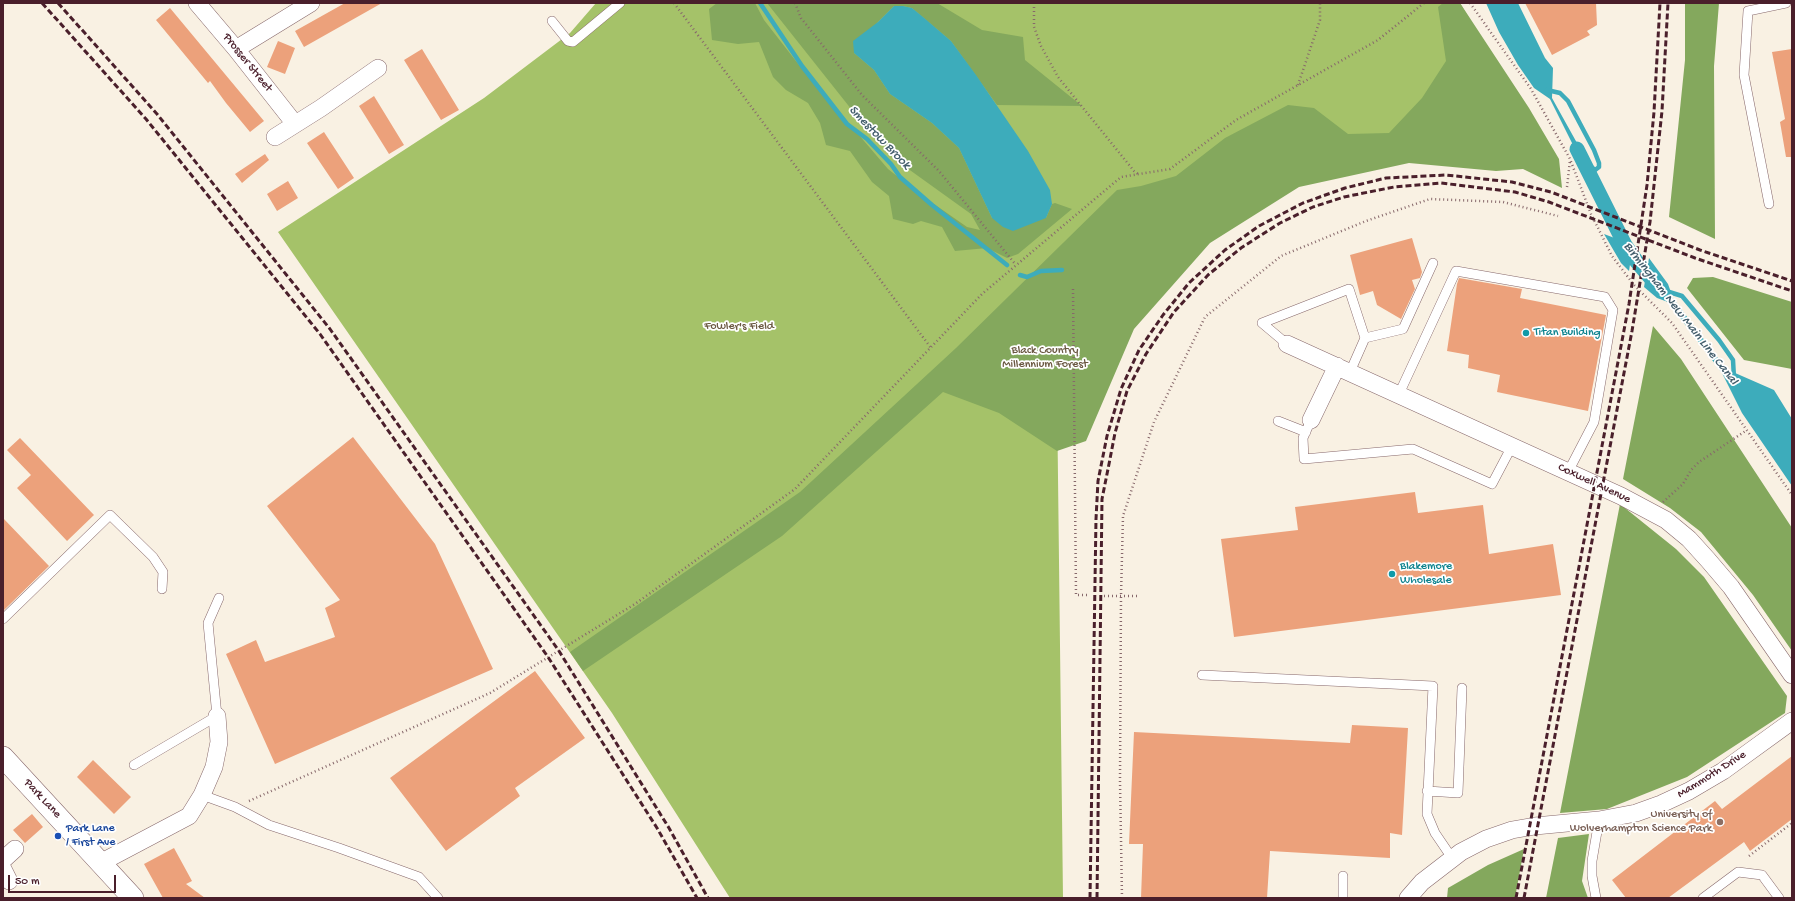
<!DOCTYPE html>
<html>
<head>
<meta charset="utf-8">
<style>
	body { margin:0 }
	#map { position:relative; width:1795px; height:901px; overflow:hidden; background:#f9f1e3; font-family:"Gochi Hand",sans-serif }
	canvas { display:block }
	.frame { position:absolute; inset:0; border:4px solid #4a1f2b; pointer-events:none }
	.scale { position:absolute; left:8px; top:875px; width:108px; height:18px; box-sizing:border-box; border:2px solid #4a1f2b; border-top:0; padding-left:5px; font-size:12px; line-height:14px; white-space:nowrap; color:#4a1f2b; -webkit-text-stroke:3px #fff; paint-order:stroke }
</style>
</head>
<body>
<div id="map">
<canvas width="1795" height="901"></canvas>
<div class="frame"></div>
<div class="scale">50 m</div>
</div>
<script>
const g = document.querySelector('canvas').getContext('2d');
g.lineJoin = 'round';
function paint(path, color) {
  g.fillStyle = color;
  g.fill(path, 'evenodd');
}
function toPath(rows) {
  const path = new Path2D();
  for (const r of rows) {
    path.moveTo(r[0], r[1]);
    for (let i = 2; i < r.length; i += 2) path.lineTo(r[i], r[i + 1]);
  }
  return path;
}
function trace(path, color, width, dash) {
  g.strokeStyle = color;
  g.lineWidth = width;
  g.lineCap = dash ? 'butt' : 'round';
  g.setLineDash(dash || []);
  g.stroke(path);
}
function label(font, color, halo, rows, align = 'center') {
  g.font = font + ' "Gochi Hand",sans-serif';
  g.lineWidth = 3.5;
  g.setLineDash([]);
  g.textBaseline = 'middle';
  g.strokeStyle = halo;
  g.fillStyle = color;
  for (const [text, x, y, turn = 0] of rows) {
    g.save();
    g.translate(x, y);
    g.rotate((+turn || 0) * Math.PI / 180);
    g.textAlign = isNaN(turn) ? turn : align;
    if (halo) g.strokeText(text, 0, 0);
    g.fillText(text, 0, 0);
    g.restore();
  }
}
paint(toPath([
	[596,3,1460,3,1475,28,1418,139,1276,176,1057,393,1063,898,730,898,612,713,278,232,484,98,570,33]
]), '#a5c269');
paint(toPath([
	[717,3,755,3,764,20,799,65,888,169,921,195,967,227,980,230,971,214,907,168,867,129,767,3,937,3,982,30,1023,37,1025,60,1082,106,997,105,951,41,912,8,903,6,894,6,878,22,854,53,874,70,890,94,932,123,959,148,992,218,1046,218,1052,204,1055,203,1072,209,1018,254,1007,258,987,248,955,251,942,227,921,221,913,224,893,219,889,196,872,182,850,151,826,145,820,123,808,103,786,90,773,77,759,42,738,44,712,40,709,9],
	[1443,3,1460,3,1529,108,1559,159,1562,188,1523,169,1496,171,1409,163,1299,187,1210,243,1134,329,1086,441,1057,451,999,413,943,392,782,536,583,671,570,652,800,492,956,348,1117,190,1141,186,1176,176,1225,138,1288,105,1314,108,1348,134,1389,133,1422,98,1446,61,1438,7],
	[1685,3,1719,3,1714,66,1715,239,1669,217,1685,60],
	[1713,277,1792,302,1792,369,1744,360,1687,288,1693,278],
	[1653,326,1681,359,1792,528,1792,651,1753,595,1701,532,1670,508,1623,479],
	[1620,504,1676,549,1704,577,1787,696,1785,713,1687,777,1607,809,1560,813],
	[1589,834,1582,881,1588,898,1546,898,1558,838],
	[1524,849,1515,898,1447,898,1448,888,1488,865]
]), '#84a85d');
paint(toPath([
	[1486,3,1518,3,1545,58,1553,68,1552,98,1587,161,1599,170,1581,165,1579,157,1550,99,1534,88,1518,65,1499,32],
	[894,6,903,6,912,8,923,17,951,41,976,75,1028,151,1050,190,1052,204,1046,218,1013,231,1003,227,992,218,959,148,932,123,890,94,874,70,854,53,853,41,878,22],
	[1604,234,1633,245,1629,271,1621,263],
	[1649,258,1668,284,1673,298,1726,369,1774,390,1792,419,1792,486,1742,413,1722,373,1668,302,1657,298,1644,287]
]), '#3dacbb');
trace(toPath([
	[760,3,802,66,847,124,867,139,891,164,900,177,932,205,1007,265],
	[1547,90,1560,93,1568,101,1594,150,1599,163,1599,167,1590,174],
	[1020,275,1027,277,1041,271,1062,270],
	[1666,291,1682,296,1719,340,1733,360,1734,378]
]), '#3dacbb', 4.5);
trace(toPath([
	[1577,149,1625,245,1637,262,1660,289]
]), '#3dacbb', 15);
paint(toPath([
	[345,3,382,3,304,47,295,31],
	[1525,3,1596,3,1597,25,1587,31,1590,35,1552,55],
	[170,8,264,121,250,132,226,103,210,81,208,83,156,20],
	[278,41,295,48,285,74,267,67],
	[422,49,459,110,441,120,404,60],
	[1792,49,1792,157,1786,157,1780,122,1785,119,1772,52],
	[374,96,404,145,389,154,359,106],
	[324,132,354,178,338,189,307,143],
	[265,154,269,160,242,183,235,174],
	[288,181,298,198,277,211,267,194],
	[1412,238,1422,272,1420,278,1412,280,1415,289,1401,319,1377,305,1373,291,1360,295,1350,255],
	[1459,278,1522,289,1520,298,1606,315,1588,411,1497,392,1500,375,1468,368,1469,355,1447,351,1457,284],
	[353,437,435,544,493,669,275,764,226,654,256,640,265,662,335,637,325,608,340,600,267,506],
	[20,438,94,515,67,541,17,488,31,475,7,450],
	[1415,492,1418,513,1483,505,1489,554,1553,544,1561,595,1234,637,1221,539,1298,530,1295,507],
	[3,518,49,566,3,611],
	[535,671,585,738,515,788,520,796,446,851,390,778],
	[1352,725,1408,728,1402,835,1390,833,1390,858,1270,851,1267,898,1141,898,1143,844,1129,844,1134,732,1350,743],
	[1792,756,1792,819,1750,851,1744,842,1668,898,1626,898,1612,880,1715,801,1722,809],
	[93,760,131,797,114,814,77,777],
	[32,814,43,827,25,843,13,830],
	[174,848,192,881,186,884,205,898,163,898,144,864]
]), '#eca17b');
const service = toPath([
	[552,21,568,41,573,42,620,3],
	[1769,204,1744,75,1748,11,1786,3],
	[1365,338,1403,329,1433,263],
	[1287,344,1262,323,1349,289,1365,338,1350,372],
	[1399,394,1456,271,1605,297,1613,310,1594,422,1568,472],
	[1311,420,1303,438,1304,459,1413,449,1492,484,1512,446],
	[1278,421,1306,432],
	[3,619,110,515,153,557,163,572,162,589],
	[1202,675,1433,686,1427,814,1435,833,1452,858],
	[134,765,217,716,208,623,219,598],
	[1427,791,1458,793,1462,688],
	[202,795,235,807,269,825,339,848,419,877,438,898],
	[1343,898,1343,876],
	[1596,898,1592,876,1592,861,1599,820],
	[1703,898,1738,872,1762,875,1779,898]
]);
const minor = toPath([
	[197,3,236,49,295,124],
	[236,49,311,3],
	[275,137,321,108,378,68],
	[1287,344,1621,496,1666,520,1689,539,1708,560,1731,587,1792,675],
	[1311,420,1337,366],
	[3,860,15,849],
	[102,862,189,816,202,795,214,767,219,742,217,716],
	[3,869,9,881],
	[1408,898,1422,882,1461,852,1486,839,1512,830,1535,826,1599,820,1636,813,1661,804,1689,791,1723,771,1792,721]
]);
const tertiary = toPath([
	[3,757,133,898]
]);
trace(service, '#87686b', 10);
trace(minor, '#87686b', 18);
trace(tertiary, '#87686b', 22);
trace(toPath([
	[674,3,931,348],
	[795,3,801,18,862,95,939,171,1016,265],
	[1034,3,1034,27,1041,46,1058,77,1134,171,1138,174],
	[1470,3,1531,89,1570,159,1591,214,1612,256,1634,285,1672,323,1792,495],
	[1298,85,1320,20,1320,3],
	[1567,187,1570,160],
	[1073,289,1076,595,1087,595],
	[1663,502,1683,484,1691,470,1699,462,1747,430],
	[1104,596,1139,596],
	[249,801,490,693,635,604,795,489,982,294,1121,177,1170,169,1236,120,1378,40,1424,3],
	[1749,856,1792,823],
	[1122,898,1120,781,1121,596,1123,516,1154,422,1205,317,1281,256,1366,221,1430,199,1503,202,1558,216]
]), '#87686b', 2.5, [1, 3]);
trace(service, '#fff', 9);
trace(minor, '#fff', 17);
trace(tertiary, '#fff', 21);
trace(toPath([
	[42,3,146,119,320,334,548,657,657,828,697,898],
	[58,3,157,114,330,329,559,651,669,828,708,898],
	[1090,898,1096,519,1098,481,1107,436,1121,389,1139,350,1163,315,1189,283,1225,250,1259,226,1303,203,1345,188,1386,178,1446,175,1512,182,1551,192,1700,250,1792,281],
	[1097,898,1102,499,1109,464,1115,433,1127,391,1146,354,1174,312,1208,275,1241,248,1280,223,1313,207,1344,197,1394,187,1441,183,1515,192,1549,202,1695,258,1792,291],
	[1516,898,1629,304,1647,185,1654,112,1660,3],
	[1524,898,1632,331,1650,222,1662,111,1668,3]
]), '#4a1f2b', 3, [6, 3]);
for (const [x, y, r, color] of [
	[1526,333,4,"#0f9aa8"],
	[1392,574,4,"#0f9aa8"],
	[1720,822,4,"#8d6e63"],
	[58,836,4,"#1a4fb4"]
]) {
  const dot = new Path2D();
  dot.arc(x, y, r, 0, 2 * Math.PI);
  g.fillStyle = color;
  g.fill(dot);
  trace(dot, '#fff', 1.5);
}
label('12px', '#4a1f2b', '#fff', [
	["Prosser Street",247,63,51],
	["Coxwell Avenue",1594,484,25],
	["Mammoth Drive",1712,775,-32],
	["Park Lane",42,799,47]
]);
label('12px', '#6a5841', '#fff', [
	["Fowler's Field",739,327],
	["Black Country",1045,351],
	["Millennium Forest",1045,365]
]);
label('12px', '#0d838f', '#fff', [
	["Titan Building",1534,333],
	["Blakemore",1400,567],
	["Wholesale",1400,581]
], 'left');
label('12px', '#785e54', '#fff', [
	["University of",1712,815],
	["Wolverhampton Science Park",1712,829]
], 'right');
label('12px', '#164399', '#fff', [
	["Park Lane",66,829],
	["/ First Ave",66,843]
], 'left');
label('italic 13px', '#445e6c', '#fff', [
	["Smestow Brook",879,138,46],
	["Birmingham New Main Line Canal",1680,314,52]
]);
</script>
</body>
</html>
